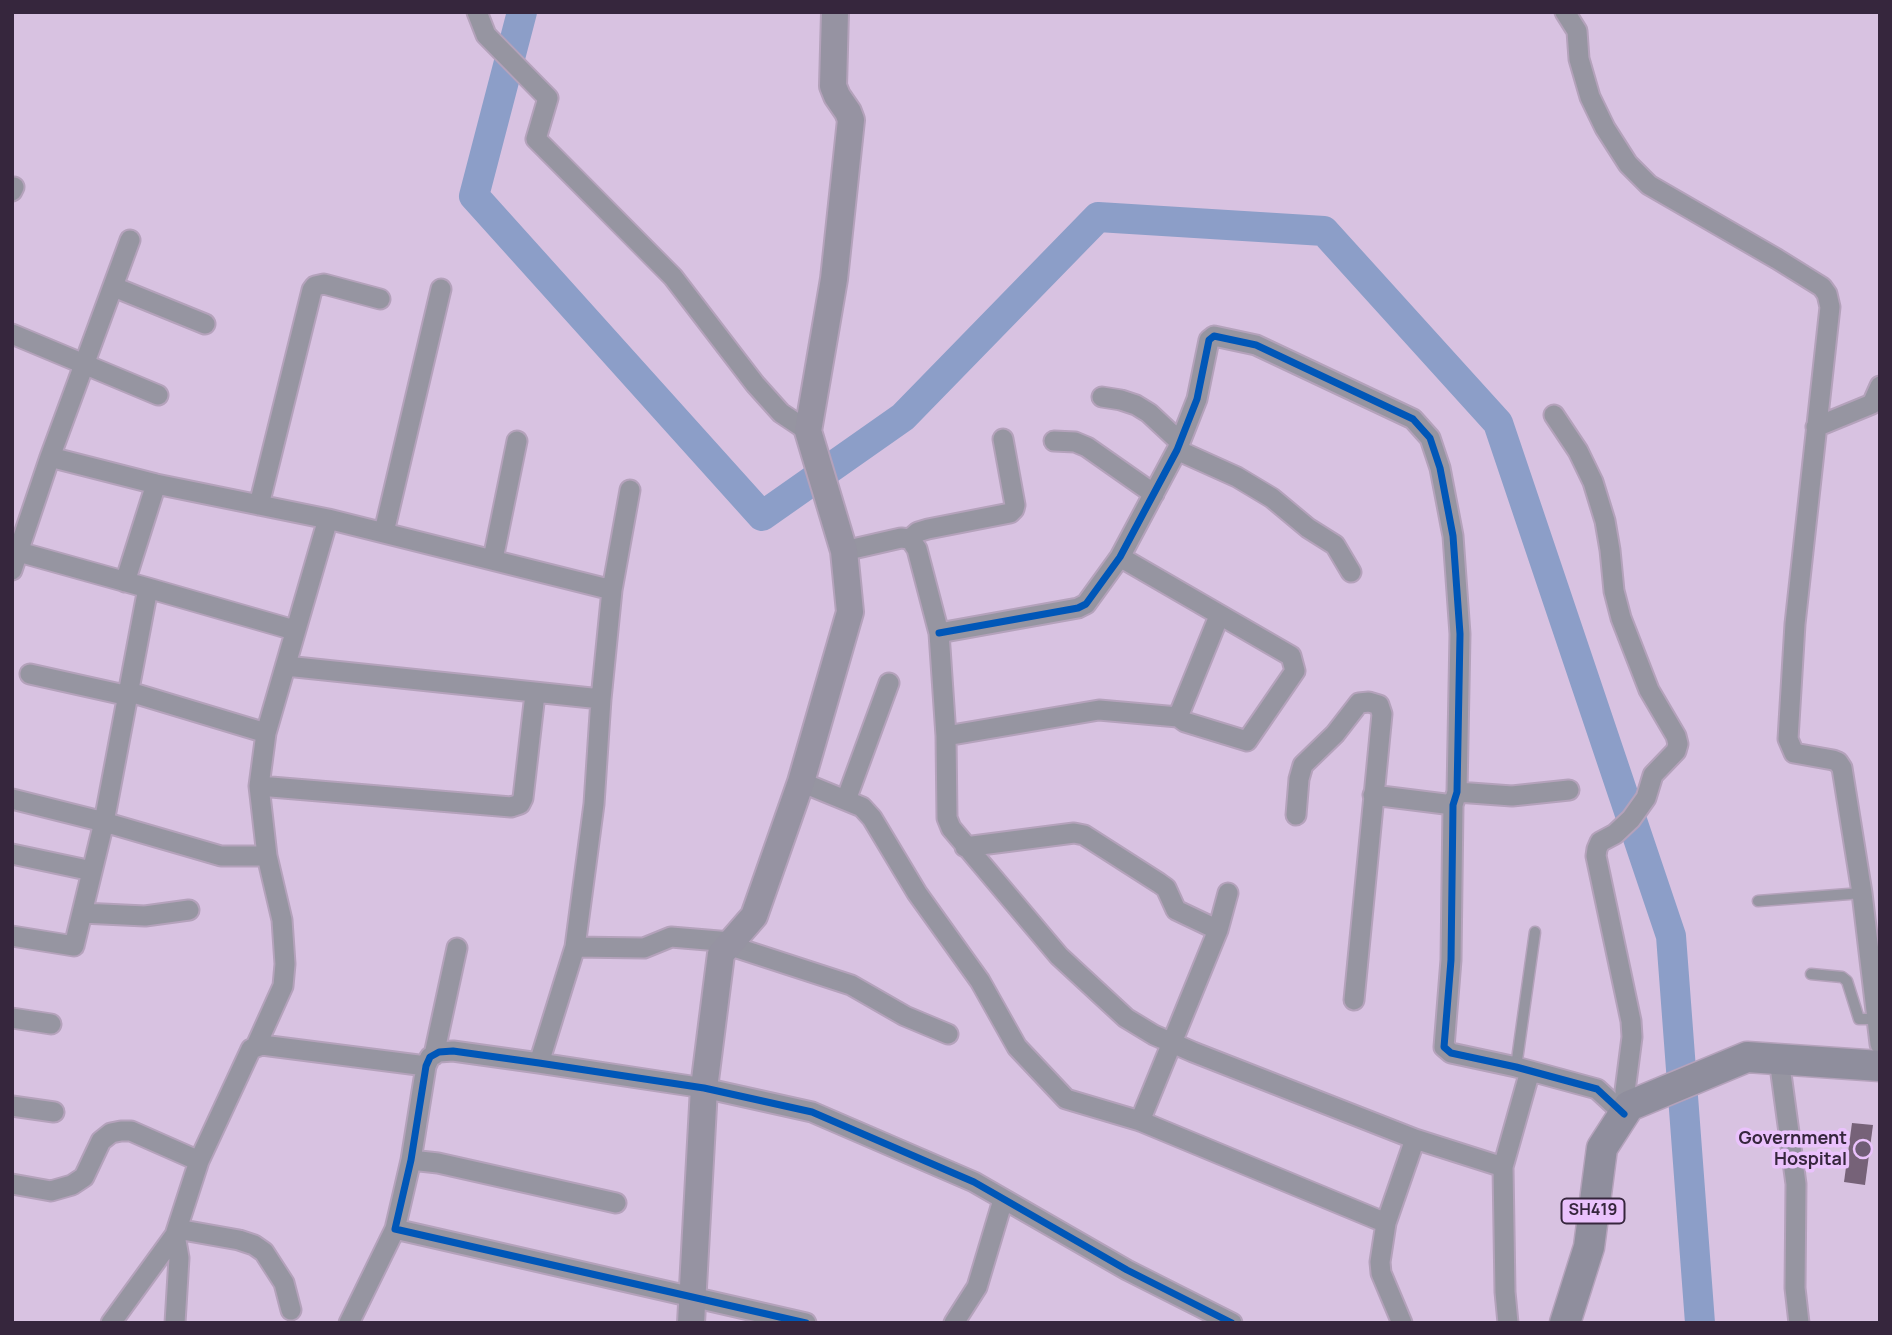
<!DOCTYPE html>
<html>
<head>
<meta charset="utf-8">
<style>
	body { margin:0 }
	#map { position:relative; width:1892px; height:1335px; overflow:hidden; background:#d8c2e1; font-family:Manrope,sans-serif }
	canvas { display:block }
	.frame { position:absolute; inset:0; border:14px solid #36263d; pointer-events:none }
</style>
</head>
<body>
<div id="map">
<canvas width="1892" height="1335"></canvas>
<div class="frame"></div>
</div>
<script>
const g = document.querySelector('canvas').getContext('2d');
g.lineJoin = 'round';
function toPath(rows) {
  const path = new Path2D();
  for (const r of rows) {
    path.moveTo(r[0], r[1]);
    for (let i = 2; i < r.length; i += 2) path.lineTo(r[i], r[i + 1]);
  }
  return path;
}
function trace(path, color, width, dash) {
  g.strokeStyle = color;
  g.lineWidth = width;
  g.lineCap = dash ? 'butt' : 'round';
  g.setLineDash(dash || []);
  g.stroke(path);
}
function paint(path, color) {
  g.fillStyle = color;
  g.fill(path, 'evenodd');
}
function label(font, color, halo, rows, align = 'center') {
  g.font = font + ' Manrope,sans-serif';
  g.lineWidth = 7;
  g.setLineDash([]);
  g.textBaseline = 'middle';
  g.strokeStyle = halo;
  g.fillStyle = color;
  for (const [text, x, y, turn = 0] of rows) {
    g.save();
    g.translate(x, y);
    g.rotate((+turn || 0) * Math.PI / 180);
    g.textAlign = isNaN(turn) ? turn : align;
    if (halo) g.strokeText(text, 0, 0);
    g.fillText(text, 0, 0);
    g.restore();
  }
}
trace(toPath([
	[522,12,474,196,762,516,903,417,1098,217,1324,231,1498,423,1671,936,1700,1323]
]), '#8c9ec8', 30);
paint(toPath([
	[1852,1123,1873,1125,1865,1185,1844,1182]
]), '#766278');
const lane = toPath([
	[1758,901,1862,893],
	[1811,974,1842,977,1847,981,1859,1019,1877,1019],
	[1516,1067,1535,932]
]);
const street = toPath([
	[477,12,486,35,548,98,536,139,673,277,755,384,781,413,808,431],
	[1565,12,1577,31,1579,59,1590,97,1605,128,1628,164,1649,185,1777,259,1822,287,1827,294,1830,307,1795,624,1788,739,1794,753,1833,760,1838,762,1842,768,1862,893,1880,1044],
	[12,191,14,187],
	[114,287,205,324],
	[12,334,158,395],
	[1102,397,1121,400,1136,405,1149,413,1180,442],
	[1554,415,1578,451,1593,482,1605,521,1610,550,1614,591,1621,618,1649,690,1676,736,1678,744,1676,751,1653,775,1646,798,1631,819,1615,834,1600,842,1597,849,1596,856,1631,1021,1632,1037,1625,1091,1629,1106],
	[1816,427,1872,404,1880,386],
	[1054,441,1075,442,1087,447,1154,494],
	[1177,450,1237,477,1272,498,1308,528,1335,545,1351,572],
	[50,457,156,484,328,519,612,590],
	[259,505,312,290,315,286,324,284,380,299],
	[384,532,441,289],
	[910,539,918,532,928,529,1010,513,1014,509,1015,505,1003,439],
	[844,551,901,538,910,539,917,549,939,633,946,736,947,818,951,828,1059,956,1126,1018,1154,1035,1193,1052,1415,1139,1503,1167],
	[19,552,148,588],
	[493,559,517,441],
	[12,570,50,457,130,240],
	[125,582,156,484],
	[939,633,1078,608,1086,604,1120,557,1177,450,1197,399,1209,340,1214,336,1256,345,1413,419,1430,438,1440,468,1453,536,1460,634,1457,792,1453,805,1451,960,1444,1047,1451,1053,1516,1067,1597,1089,1624,1114],
	[286,666,601,699],
	[30,674,129,696],
	[130,692,266,733],
	[1178,717,1219,616],
	[946,736,1099,710,1178,717,1185,722,1247,741,1295,671,1291,656,1120,557],
	[801,782,862,807,872,818,917,893,980,981,1017,1047,1066,1099,1140,1121,1386,1223],
	[259,786,511,807,520,804,523,798,535,694],
	[1457,792,1512,796,1569,790],
	[1373,795,1453,805],
	[12,799,104,822,221,856,267,856],
	[846,800,889,683],
	[1296,815,1299,779,1303,765,1335,734,1359,703,1369,702,1379,705,1382,714,1354,1000],
	[965,847,1074,833,1084,835,1159,883,1166,888,1176,910,1218,930],
	[12,854,92,871],
	[82,913,145,916,189,910],
	[12,936,74,946,104,822,148,588,294,630],
	[728,945,851,985,905,1016,948,1034],
	[575,947,644,948,671,937,731,942],
	[12,1018,51,1024],
	[256,1046,283,986,285,964,282,920,267,856,259,786,266,733,328,519],
	[434,1055,457,948],
	[1779,1059,1796,1184,1795,1288,1799,1323],
	[539,1063,575,947,594,804,601,699,612,590,630,490],
	[12,1106,54,1112],
	[1140,1121,1218,930,1228,893],
	[411,1160,438,1163,616,1203],
	[12,1184,51,1191,72,1185,84,1177,101,1141,111,1133,121,1131,131,1131,199,1161],
	[177,1229,239,1240,254,1245,264,1252,284,1283,291,1310],
	[111,1323,175,1235,199,1161,251,1049,262,1045,426,1066],
	[175,1323,179,1258,175,1235],
	[349,1323,395,1229],
	[806,1323,395,1229,411,1160,426,1066,430,1057,439,1052,453,1051,539,1063,704,1088,812,1112,974,1182,1127,1270,1232,1323],
	[954,1323,977,1287,1003,1200],
	[1402,1323,1381,1273,1380,1262,1386,1223,1415,1139],
	[1508,1323,1505,1292,1503,1167,1530,1071]
]);
const secondary = toPath([
	[691,1323,704,1088,721,954,754,916,801,782,850,612,844,551,808,431,834,279,851,120,848,112,837,96,833,86,835,12]
]);
const primary = toPath([
	[1565,1323,1589,1247,1602,1148,1629,1106,1747,1057,1880,1066]
]);
trace(lane, '#b4a2bb', 13);
trace(street, '#b4a2bb', 23);
trace(secondary, '#b4a2bb', 30);
trace(primary, '#b4a2bb', 33);
trace(lane, '#9695a1', 10);
trace(street, '#9695a1', 19);
trace(secondary, '#9693a2', 26);
trace(primary, '#8f8e9d', 30);
trace(toPath([
	[939,633,1078,608,1086,604,1120,557,1177,450,1197,399,1209,340,1214,336,1256,345,1413,419,1430,438,1440,468,1453,536,1460,634,1457,792,1453,805,1451,960,1444,1047,1451,1053,1516,1067,1597,1089,1624,1114],
	[806,1323,395,1229,411,1160,426,1066,430,1057,439,1052,453,1051,539,1063,704,1088,812,1112,974,1182,1127,1270,1232,1323]
]), '#0057b8', 7);
for (const [x, y, r, color] of [
	[1863,1149,9,"#6f5d76"]
]) {
  const dot = new Path2D();
  dot.arc(x, y, r, 0, 2 * Math.PI);
  g.fillStyle = color;
  g.fill(dot);
  trace(dot, '#eac2fc', 2.5);
}
for (const [x, y, w] of [
	[1593,1211,63]
]) {
  const box = new Path2D();
  box.roundRect(x - w / 2, y - 12.5, w, 25, 5);
  g.fillStyle = '#eac2fc';
  g.fill(box);
  trace(box, '#36263d', 2);
}
label('bold 16px', '#36263d', null, [
	["SH419",1593,1211]
]);
label('bold 18px', '#36263d', '#eac2fc', [
	["Government",1847,1139],
	["Hospital",1847,1160]
], 'right');
</script>
</body>
</html>
